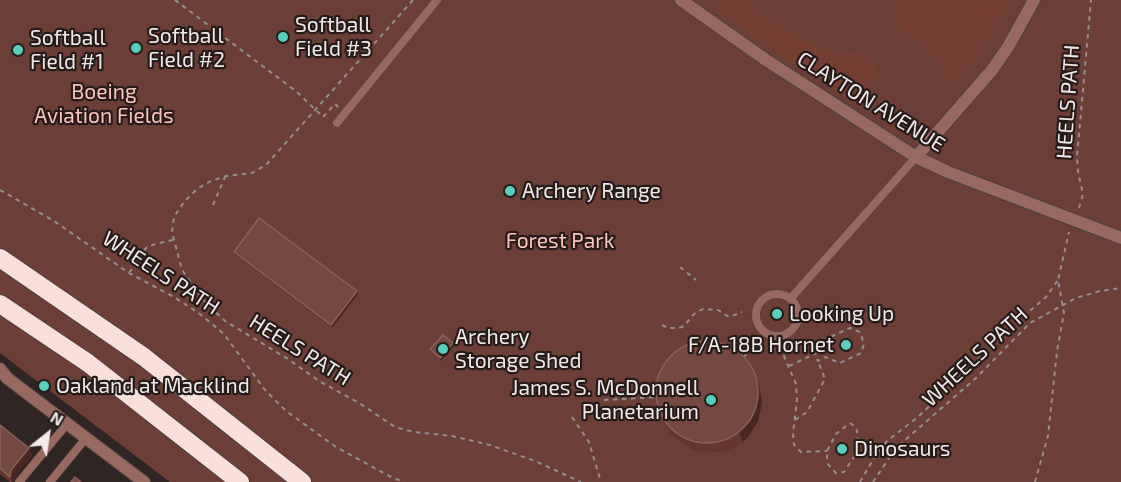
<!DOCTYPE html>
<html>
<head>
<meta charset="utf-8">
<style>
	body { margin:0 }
	#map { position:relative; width:1121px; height:482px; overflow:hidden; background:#2f2523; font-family:"Exo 2",sans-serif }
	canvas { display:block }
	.north { position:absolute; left:18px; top:404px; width:60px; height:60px; -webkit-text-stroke:4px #251c19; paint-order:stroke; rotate:30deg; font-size:16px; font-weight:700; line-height:24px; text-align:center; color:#f0e9e7 }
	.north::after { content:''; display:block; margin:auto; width:21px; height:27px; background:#f0e9e7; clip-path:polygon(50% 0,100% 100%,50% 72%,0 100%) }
</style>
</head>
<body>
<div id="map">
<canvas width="1121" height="482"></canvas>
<div class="north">N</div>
</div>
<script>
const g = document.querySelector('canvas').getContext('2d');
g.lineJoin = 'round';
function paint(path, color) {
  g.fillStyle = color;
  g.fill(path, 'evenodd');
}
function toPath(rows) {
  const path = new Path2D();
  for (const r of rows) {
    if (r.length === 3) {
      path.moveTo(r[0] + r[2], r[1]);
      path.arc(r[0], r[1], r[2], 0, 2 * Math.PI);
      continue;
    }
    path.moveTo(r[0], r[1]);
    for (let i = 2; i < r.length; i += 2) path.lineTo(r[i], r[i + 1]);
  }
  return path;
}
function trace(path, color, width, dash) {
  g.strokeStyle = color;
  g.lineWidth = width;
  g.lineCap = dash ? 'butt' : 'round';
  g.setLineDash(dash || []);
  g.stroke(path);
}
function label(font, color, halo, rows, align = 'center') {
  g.font = font + ' "Exo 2",sans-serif';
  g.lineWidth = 4.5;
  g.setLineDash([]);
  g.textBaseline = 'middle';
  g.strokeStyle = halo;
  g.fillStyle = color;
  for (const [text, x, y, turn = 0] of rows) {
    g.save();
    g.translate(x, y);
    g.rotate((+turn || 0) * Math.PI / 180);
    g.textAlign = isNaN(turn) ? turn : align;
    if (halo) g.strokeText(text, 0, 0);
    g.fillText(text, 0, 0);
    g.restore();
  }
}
paint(toPath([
	[0,0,1121,0,1121,482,170,482,0,353]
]), '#6c3f36');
paint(toPath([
	[719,0,743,1,796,37,822,50,835,54,843,54,851,51,861,53,872,59,876,66,875,75,862,92,856,97,851,98,759,40,719,10,716,4],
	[896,0,1011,0,977,56,966,71,955,80,949,79,939,61,930,51,902,31,896,22]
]), '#743e33');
const service = toPath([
	[337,123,437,0],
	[777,315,21],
	[791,298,916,157],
	[19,482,67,424],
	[50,482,86,438]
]);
const minor = toPath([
	[681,0,766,60,916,157,948,172,1121,238],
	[916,157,992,70,1008,47,1034,0]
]);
const tertiary = toPath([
	[0,369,7,378,144,482]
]);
const motorway = toPath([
	[0,258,144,357,302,482],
	[0,304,88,363,240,482]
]);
trace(service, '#4a403e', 9);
trace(minor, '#4a403e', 14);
trace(tertiary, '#4a403e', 14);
trace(motorway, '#4a403e', 20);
trace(toPath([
	[175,0,297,92,323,117,335,104,338,107],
	[413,0,266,165,252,173,226,176,211,181,197,189,184,202,174,217,172,232,182,270,204,301,225,321,288,359,319,381,359,403,395,427,414,432,452,436,490,445,535,461,581,482],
	[0,190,54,221,129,273,174,297,200,314,224,334,265,390,286,411,336,447,391,477,404,482],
	[213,205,225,177],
	[1079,208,1083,194,1078,172,1077,157,1091,0],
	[680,267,696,280],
	[129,273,146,248,155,244,173,240],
	[662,325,668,328,679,328,684,326,694,314,703,309,718,310,729,317,742,312],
	[780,347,796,384,797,399,793,434,794,445,801,452,827,451],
	[744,357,759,338],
	[789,366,823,350,828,338,850,328,860,332,864,344,861,353,840,363,825,357,818,361,815,354],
	[604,400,659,397],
	[572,417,589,442,601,482],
	[795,420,807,412,825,379,818,361],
	[850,423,856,427,858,436,854,457,844,472,836,473,827,463,827,451,836,434,850,423],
	[860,482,874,458,887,441,918,417,1011,327,1046,297,1058,280],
	[873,482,896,448,976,378,1030,323,1076,298,1100,291,1121,288],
	[1035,482,1048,436,1057,351,1064,313,1058,280,1069,232]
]), '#978f8d', 2, [4.5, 4.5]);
trace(service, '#97695f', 8);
trace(minor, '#97695f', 12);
trace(tertiary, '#97695f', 12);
trace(motorway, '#f7e0da', 18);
paint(toPath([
	[234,252,357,291,358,294,332,328,235,255],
	[453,343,454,346,441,361,431,352,430,349],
	[759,384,762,403,758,421,749,436,743,442,727,451,710,453,693,450,671,435,662,420,658,410],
	[0,425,29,448,32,456,14,478,14,482,10,482,0,474]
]), '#65362c');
paint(toPath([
	[357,291,358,294,332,328,331,325],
	[453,343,454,346,441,361,440,358],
	[755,373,759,384,762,403,758,421,749,436,743,442,739,432],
	[29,448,32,456,14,478,14,482,12,482,10,477,11,470]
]), '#492720');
const building = toPath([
	[259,218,357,291,331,325,234,252,259,218],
	[443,335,453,343,440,358,430,349,443,335],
	[707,392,51],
	[0,425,29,448,11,470,10,477,0,468,0,425],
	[75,477,81,482,71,482,75,477]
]);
paint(building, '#744940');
trace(building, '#88625a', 1.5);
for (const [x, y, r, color] of [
	[283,37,6,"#5acebd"],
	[136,48,6,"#5acebd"],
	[18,50,6,"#5acebd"],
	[510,191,6,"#5acebd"],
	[777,314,6,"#5acebd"],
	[846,345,6,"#5acebd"],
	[443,349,6,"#5acebd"],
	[44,386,6,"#5acebd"],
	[711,400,6,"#5acebd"],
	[842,449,6,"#5acebd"]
]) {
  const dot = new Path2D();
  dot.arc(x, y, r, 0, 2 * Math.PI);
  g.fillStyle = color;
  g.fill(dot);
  trace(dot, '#251c19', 2);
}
label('21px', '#f0e9e7', '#251c19', [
	["Softball",295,25],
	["Field #3",295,49],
	["Softball",148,36],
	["Field #2",148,60],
	["Softball",30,38],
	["Field #1",30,62],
	["Archery Range",522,191],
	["Looking Up",789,314],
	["Archery",455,337],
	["Storage Shed",455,361],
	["F/A-18B Hornet",834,345,"right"],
	["Oakland at Macklind",56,386],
	["James S. McDonnell",699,388,"right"],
	["Planetarium",699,412,"right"],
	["Dinosaurs",854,449]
], 'left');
label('21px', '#fcc6ba', '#251c19', [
	["Boeing",104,92],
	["Aviation Fields",104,116],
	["Forest Park",560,241]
]);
label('21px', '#f0e9e7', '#251c19', [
	["CLAYTON AVENUE",871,102,32],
	["HEELS PATH",1068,102,-86],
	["WHEELS PATH",161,273,33],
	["HEELS PATH",300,350,32],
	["WHEELS PATH",975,357,-43]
]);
</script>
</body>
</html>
